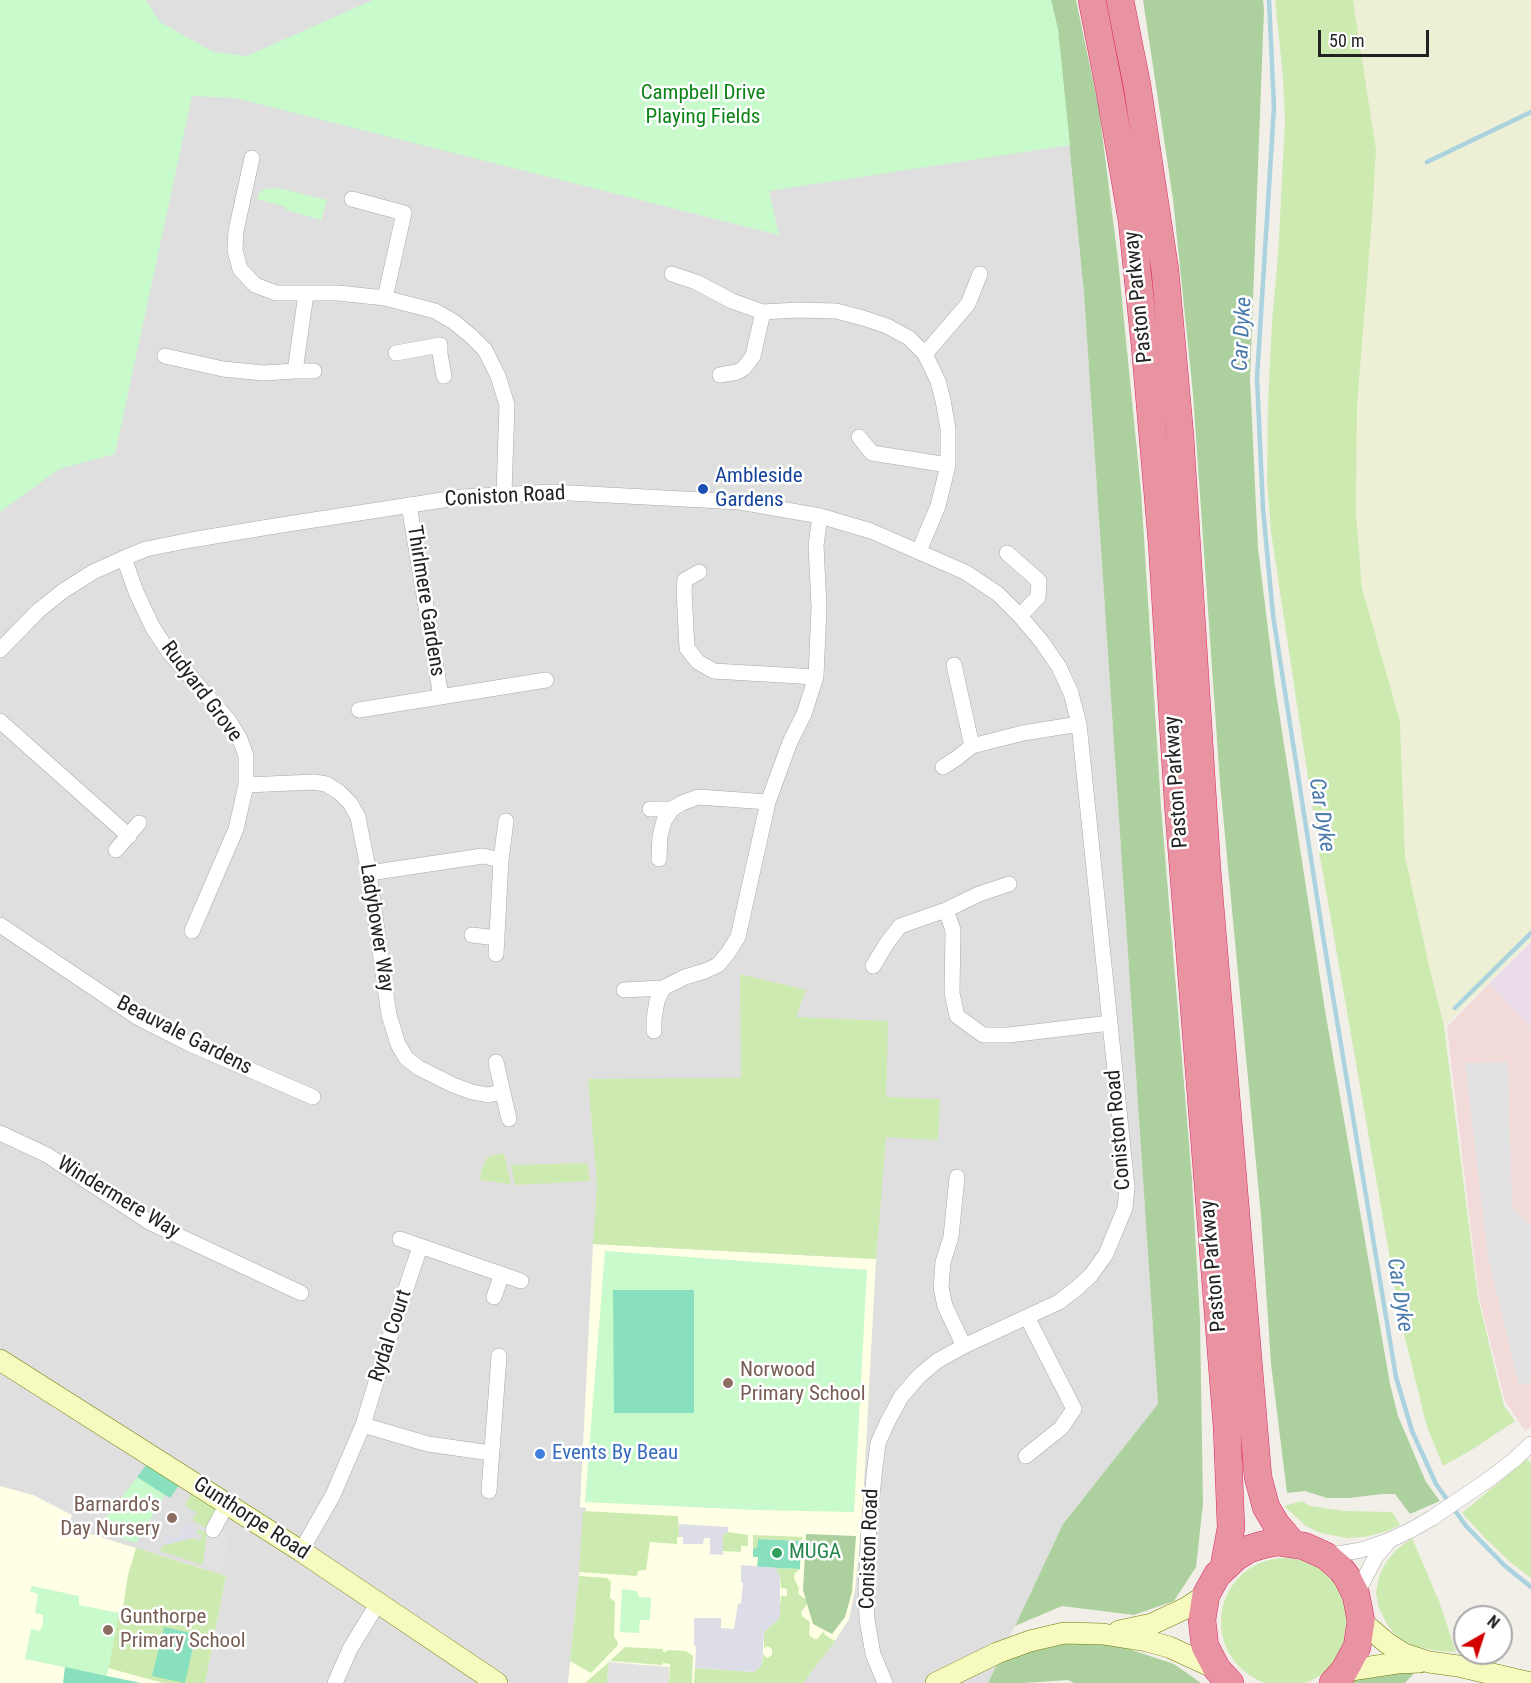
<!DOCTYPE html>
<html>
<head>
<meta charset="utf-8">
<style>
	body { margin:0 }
	#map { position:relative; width:1531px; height:1683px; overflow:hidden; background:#f2efe9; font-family:"Roboto Condensed",sans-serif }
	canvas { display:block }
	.north { position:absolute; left:1453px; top:1605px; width:60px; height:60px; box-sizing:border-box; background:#fff; border:2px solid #a7a7a7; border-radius:50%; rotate:39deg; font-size:16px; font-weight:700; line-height:24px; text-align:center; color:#222 }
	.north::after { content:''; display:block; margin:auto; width:21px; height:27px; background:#d40000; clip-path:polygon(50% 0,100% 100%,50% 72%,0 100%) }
	.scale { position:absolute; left:1318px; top:30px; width:111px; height:27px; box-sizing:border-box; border:3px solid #222; border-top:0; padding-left:8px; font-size:18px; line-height:21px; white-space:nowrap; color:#222; -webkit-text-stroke:4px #fff; paint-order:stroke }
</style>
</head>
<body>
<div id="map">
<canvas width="1531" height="1683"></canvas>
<div class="north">N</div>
<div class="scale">50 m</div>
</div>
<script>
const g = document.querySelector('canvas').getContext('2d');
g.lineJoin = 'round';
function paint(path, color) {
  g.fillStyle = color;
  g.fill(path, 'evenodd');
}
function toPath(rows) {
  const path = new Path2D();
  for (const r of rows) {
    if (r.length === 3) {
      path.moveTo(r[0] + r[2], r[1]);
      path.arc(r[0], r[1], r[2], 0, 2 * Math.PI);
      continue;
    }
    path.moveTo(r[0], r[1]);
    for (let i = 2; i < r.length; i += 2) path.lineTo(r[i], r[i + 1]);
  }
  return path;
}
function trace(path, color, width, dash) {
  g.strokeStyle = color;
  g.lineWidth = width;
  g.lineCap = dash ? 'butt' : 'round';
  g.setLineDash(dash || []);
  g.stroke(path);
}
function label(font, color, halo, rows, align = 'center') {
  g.font = font + ' "Roboto Condensed",sans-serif';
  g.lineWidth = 5;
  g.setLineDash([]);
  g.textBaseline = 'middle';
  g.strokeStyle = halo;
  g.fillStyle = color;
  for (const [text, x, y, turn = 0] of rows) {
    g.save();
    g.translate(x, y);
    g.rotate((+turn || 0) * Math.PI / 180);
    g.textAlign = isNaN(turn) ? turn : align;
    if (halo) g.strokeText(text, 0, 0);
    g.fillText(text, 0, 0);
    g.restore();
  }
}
paint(toPath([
	[0,0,1051,0,1058,30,1084,294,1158,1404,1063,1524,988,1683,0,1683]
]), '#e0dfdf');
paint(toPath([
	[1489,984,1531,1027,1531,1426,1525,1431,1505,1401,1479,1297,1447,1027]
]), '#f2dad9');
paint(toPath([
	[1531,942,1531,1027,1489,984]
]), '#ebdbe8');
paint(toPath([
	[593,1244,876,1259,862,1521,855,1590,849,1619,835,1641,803,1683,568,1683,586,1508,580,1507],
	[0,1486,33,1495,72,1515,68,1527,226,1576,205,1683,0,1683]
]), '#ffffe5');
paint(toPath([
	[1353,0,1531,0,1531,941,1444,1026,1430,970,1405,856,1400,721,1362,588,1356,514,1357,406,1372,219,1376,150]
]), '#eef0d5');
paint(toPath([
	[1275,0,1353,0,1376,150,1372,219,1357,406,1356,514,1362,588,1400,721,1405,856,1430,970,1444,1026,1478,1298,1504,1406,1515,1421,1473,1449,1443,1466,1427,1427,1401,1322,1319,851,1271,532,1267,481,1268,401,1272,322,1278,255,1285,121,1283,77],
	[740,974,806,990,796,1017,888,1021,886,1097,940,1099,938,1140,886,1137,876,1259,593,1244,597,1185,588,1079,741,1078],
	[504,1153,511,1184,480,1180,482,1168,487,1158,493,1155],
	[587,1163,590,1181,515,1185,511,1165],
	[1527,1459,1531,1463,1531,1578,1511,1563,1484,1537,1462,1513],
	[193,1491,221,1509,208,1529,192,1520,197,1513,185,1505],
	[1302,1501,1310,1506,1344,1511,1392,1512,1400,1525,1388,1531,1365,1537,1347,1538,1321,1533,1306,1526,1284,1506],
	[583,1511,678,1516,679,1537,677,1537,677,1544,650,1542,646,1570,638,1571,637,1576,579,1572],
	[198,1529,207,1534,203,1565,160,1551,163,1545,194,1538,200,1541,203,1535,196,1533],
	[728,1532,748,1535,748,1546,741,1546,741,1552,723,1551,723,1535],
	[753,1535,803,1537,801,1541,758,1539,757,1549,753,1549],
	[1412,1538,1439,1601,1456,1652,1438,1651,1413,1646,1397,1637,1387,1624,1379,1608,1376,1593,1379,1577,1385,1564,1396,1550],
	[136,1548,226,1576,205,1683,163,1683,108,1668,119,1613,122,1613,128,1575],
	[1285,1622,64],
	[777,1568,800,1569,795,1573,794,1578,799,1589,798,1593,802,1597,810,1601,801,1612,802,1616,810,1622,809,1635,814,1639,817,1639,824,1631,825,1635,835,1641,803,1683,694,1683,695,1668,754,1672,762,1665,763,1654,767,1658,772,1655,772,1649,768,1646,764,1648,764,1632,779,1619,781,1596,787,1596,787,1589,781,1588,780,1575,777,1572],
	[579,1576,607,1578,611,1582,610,1598,615,1602,614,1637,617,1641,618,1645,591,1673,570,1661],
	[625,1647,663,1649,663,1652,666,1652,668,1650,686,1651,693,1656,692,1683,669,1683,670,1664,663,1663,662,1665,610,1661],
	[609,1662,607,1683,585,1683]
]), '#cdebb0');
paint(toPath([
	[1051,0,1076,0,1099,109,1118,260,1141,491,1161,807,1192,1180,1200,1320,1203,1504,1196,1567,1174,1601,1134,1615,1062,1606,1015,1626,1063,1524,1158,1404,1084,294,1058,30],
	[1143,0,1263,0,1264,9,1250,379,1258,548,1275,686,1325,1010,1390,1384,1398,1416,1426,1482,1440,1501,1410,1514,1395,1494,1383,1494,1349,1498,1327,1498,1305,1491,1287,1493,1271,1364,1261,1216,1220,783,1193,394,1173,199],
	[806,1534,856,1536,852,1592,845,1617,832,1634,813,1624,803,1590],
	[1104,1641,1174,1664,1201,1683,1074,1683,1068,1680,1024,1683,988,1683,1000,1658,1056,1643],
	[1419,1668,1405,1683,1344,1683,1348,1677]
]), '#add19e');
paint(toPath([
	[0,0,146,0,160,22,213,52,247,56,373,0,1051,0,1058,30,1070,145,769,191,779,235,235,98,192,96,115,454,59,469,0,512],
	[278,188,327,200,321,220,286,210,286,207,257,199,260,192,265,189],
	[605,1251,867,1270,854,1512,756,1510,585,1502],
	[137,1477,165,1495,136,1543,96,1530],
	[32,1586,79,1596,79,1605,119,1613,107,1676,25,1659,31,1629,40,1631,43,1624,43,1615,35,1613,38,1594,30,1591],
	[622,1589,637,1591,639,1597,651,1598,650,1620,640,1620,639,1633,620,1632]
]), '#c8facc');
paint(toPath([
	[613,1290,694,1290,694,1413,614,1413],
	[147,1464,180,1484,170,1498,137,1477],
	[758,1539,801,1541,800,1569,757,1567,758,1557,753,1557,753,1549,757,1548],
	[164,1627,196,1634,185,1683,152,1676],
	[65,1667,107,1676,141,1683,63,1683]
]), '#88e0be');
paint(toPath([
	[1508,1062,1512,1207,1529,1224,1531,1223,1531,1382,1519,1386,1488,1257,1465,1063],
	[208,1529,229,1533,221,1572,203,1565],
	[609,1662,669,1667,669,1683,607,1683]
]), '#e2e2e2');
paint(toPath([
	[187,1522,198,1529,192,1538,161,1546,168,1534,177,1539],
	[679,1524,728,1527,728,1532,723,1535,723,1555,710,1554,710,1538,704,1538,703,1544,683,1544,683,1537,679,1537],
	[741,1565,777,1568,777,1572,780,1575,780,1614,779,1619,764,1632,762,1665,754,1672,695,1668,696,1646,694,1646,694,1618,721,1618,721,1628,734,1629,738,1604,741,1603,743,1583,741,1582]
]), '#dddde8');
trace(toPath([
	[1269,0,1274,107,1257,378,1263,509,1273,615,1324,942,1396,1377,1412,1431,1436,1484,1466,1526,1505,1566,1531,1587],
	[1427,162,1531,112],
	[1455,1008,1531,933]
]), '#aad3df', 4.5);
const street = toPath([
	[252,158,236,231,235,250,240,269,255,285,276,293,338,293,385,298,435,311,454,322,471,336,485,350,498,376,507,405,504,493],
	[352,199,404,213,385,298],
	[672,274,696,282,732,301,763,312,798,310,836,311,863,318,887,326,909,338,925,354,938,381,943,400,948,429,948,465,938,506,919,551],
	[396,353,440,345,440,354,444,376],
	[925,354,968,304,980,274],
	[165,356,223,369,264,373,295,371,314,371],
	[295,371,306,294],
	[720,375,737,372,744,368,753,356,763,312],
	[859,437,872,453,948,465],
	[409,505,441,697],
	[1007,553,1039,581,1038,597,1020,616],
	[124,558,136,592,153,628,169,652,229,721,240,739,246,756,246,785,236,829,192,931],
	[699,572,685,580,684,591,687,648,698,662,714,671,816,677],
	[0,650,38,611,63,591,93,572,124,558,146,549,191,540,275,526,462,497,551,492,740,502,820,516,871,531,965,572,998,594,1020,616,1042,642,1059,667,1071,693,1079,724,1127,1187,1125,1208,1106,1254,1091,1275,1077,1288,1059,1302,964,1346,937,1361,919,1376,901,1397,888,1421,878,1443,875,1467,869,1524,866,1589,867,1620,873,1654,885,1683],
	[954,665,972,746,1023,733,1079,724],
	[359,710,546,680],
	[0,721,129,836],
	[943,767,957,758,972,746],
	[246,785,314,782,326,784,339,792,350,803,358,817,369,873,389,1015,398,1044,406,1058,419,1068,453,1085,472,1092,488,1095,502,1092],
	[650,809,672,809,682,803,698,797,768,802],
	[116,850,139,823],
	[659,859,660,836,664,821,672,809],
	[369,873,483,856,501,860],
	[946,910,953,930,952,993,957,1016,983,1035,1009,1035,1110,1023],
	[0,925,137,1017,188,1043,313,1097],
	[472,935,497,938],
	[496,954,501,860,506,821],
	[873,966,887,943,900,926,946,910,979,894,1009,884],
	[624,990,663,988,685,977,705,971,718,965,728,953,738,937,768,802,790,742,804,714,816,677,819,607,816,545,820,516],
	[654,1031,654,1019,657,1001,663,988],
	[496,1062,509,1119],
	[0,1133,47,1155,151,1223,301,1293],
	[957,1177,951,1237,943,1262,941,1287,945,1306,964,1346],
	[400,1239,521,1281],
	[494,1297,502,1274],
	[363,1425,428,1444,491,1453],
	[1026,1456,1061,1428,1074,1409,1027,1317],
	[489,1491,499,1356],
	[213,1530,227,1504],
	[301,1551,333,1495,363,1425,390,1336,420,1247],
	[1326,1556,1361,1550,1390,1540,1411,1530,1432,1518,1488,1480,1514,1460,1531,1444],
	[1356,1595,1375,1558,1390,1540],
	[335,1683,350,1649,378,1603]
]);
const secondary = toPath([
	[0,1360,301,1551,497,1683],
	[1361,1621,1387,1643,1404,1654,1429,1662,1458,1666,1531,1683],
	[1119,1631,1152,1624,1186,1608,1206,1595],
	[1344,1671,1397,1663,1420,1662],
	[936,1683,997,1653,1030,1641,1064,1633,1103,1634,1147,1641,1169,1647,1217,1669]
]);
const highway = toPath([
	[1092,0,1109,87,1132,221,1145,346,1162,543,1178,803,1227,1427,1231,1528,1224,1566],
	[1120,0,1137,85,1165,270,1180,436,1207,869,1258,1477,1266,1507,1276,1524,1292,1543],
	[1230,1683,1217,1669,1205,1646,1202,1620,1206,1595,1217,1575,1236,1557,1249,1549,1262,1545,1277,1542,1304,1546,1326,1556,1341,1569,1347,1577,1356,1595,1361,1621,1357,1647,1344,1671,1333,1683]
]);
trace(street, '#a9a9a9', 16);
trace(secondary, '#707d05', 22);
trace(highway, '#dc2a67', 28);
trace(street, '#fff', 15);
trace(secondary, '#f7fabf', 21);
trace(highway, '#e892a2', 27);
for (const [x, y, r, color] of [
	[703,489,6,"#1a4fb4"],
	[728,1383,6,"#8d6e63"],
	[540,1454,6,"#3f7fe0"],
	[172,1518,6,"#8d6e63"],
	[777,1553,6,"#2e9e5b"],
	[108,1630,6,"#8d6e63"]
]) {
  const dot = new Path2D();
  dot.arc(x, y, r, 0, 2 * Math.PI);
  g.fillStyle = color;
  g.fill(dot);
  trace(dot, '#fff', 2);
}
label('21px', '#0c8416', '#fff', [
	["Campbell Drive",703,94],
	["Playing Fields",703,118]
]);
label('21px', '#222', '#fff', [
	["Paston Parkway",1139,297,-96],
	["Coniston Road",505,497,-3],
	["Thirlmere Gardens",425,601,81],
	["Rudyard Grove",201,692,53],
	["Paston Parkway",1177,782,-94],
	["Ladybower Way",376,928,81],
	["Beauvale Gardens",184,1036,27],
	["Coniston Road",1119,1130,-95],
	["Windermere Way",118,1198,31],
	["Paston Parkway",1214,1266,-95],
	["Rydal Court",391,1336,-72],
	["Gunthorpe Road",251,1519,33],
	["Coniston Road",870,1549,-88]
]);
label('21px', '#164399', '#fff', [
	["Ambleside",715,477],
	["Gardens",715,501]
], 'left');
label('21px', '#785e54', '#fff', [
	["Norwood",740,1371],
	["Primary School",740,1395],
	["Barnardo's",160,1506,"right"],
	["Day Nursery",160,1530,"right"],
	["Gunthorpe",120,1618],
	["Primary School",120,1642]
], 'left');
label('21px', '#366cbe', '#fff', [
	["Events By Beau",552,1454]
], 'left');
label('21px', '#27864d', '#fff', [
	["MUGA",789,1553]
], 'left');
label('italic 22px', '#4a7aab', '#fff', [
	["Car Dyke",1243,334,-87],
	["Car Dyke",1321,815,81],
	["Car Dyke",1399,1295,81]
]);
</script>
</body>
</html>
